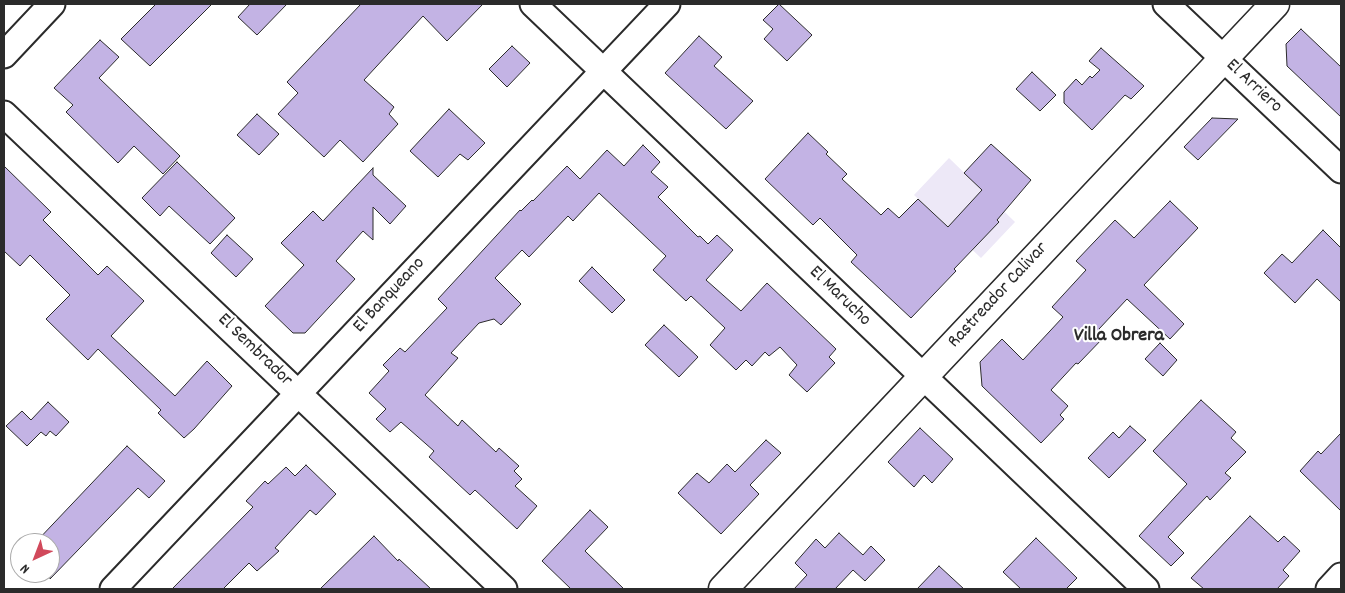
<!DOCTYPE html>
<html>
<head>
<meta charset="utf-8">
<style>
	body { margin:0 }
	#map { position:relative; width:1345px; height:593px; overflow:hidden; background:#fff; font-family:Dekko,sans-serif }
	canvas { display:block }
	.frame { position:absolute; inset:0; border:5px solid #2b2b2b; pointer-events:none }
	.north { position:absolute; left:10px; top:533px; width:50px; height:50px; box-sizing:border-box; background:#fff; border:1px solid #aaa; border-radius:50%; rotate:223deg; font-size:14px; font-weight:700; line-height:20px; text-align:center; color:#2b2b2b }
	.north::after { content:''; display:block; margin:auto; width:18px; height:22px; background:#d1495b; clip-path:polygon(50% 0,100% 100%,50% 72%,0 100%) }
</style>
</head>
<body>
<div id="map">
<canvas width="1345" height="593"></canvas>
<div class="frame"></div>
<div class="north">N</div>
</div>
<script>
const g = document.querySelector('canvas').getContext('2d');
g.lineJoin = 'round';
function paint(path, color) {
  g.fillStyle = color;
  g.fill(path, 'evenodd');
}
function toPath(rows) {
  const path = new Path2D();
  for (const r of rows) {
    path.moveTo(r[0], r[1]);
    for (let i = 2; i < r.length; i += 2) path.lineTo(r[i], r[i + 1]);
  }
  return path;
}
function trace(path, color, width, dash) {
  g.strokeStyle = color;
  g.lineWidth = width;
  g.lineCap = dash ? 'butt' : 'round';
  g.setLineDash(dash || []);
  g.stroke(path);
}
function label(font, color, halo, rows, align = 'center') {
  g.font = font + ' Dekko,sans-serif';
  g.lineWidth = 4;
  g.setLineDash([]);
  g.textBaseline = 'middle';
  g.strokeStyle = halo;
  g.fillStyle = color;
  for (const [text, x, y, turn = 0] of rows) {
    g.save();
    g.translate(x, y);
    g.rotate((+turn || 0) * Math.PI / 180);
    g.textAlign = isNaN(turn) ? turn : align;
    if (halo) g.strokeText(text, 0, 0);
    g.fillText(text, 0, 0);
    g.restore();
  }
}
paint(toPath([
	[949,158,1015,222,981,258,914,195]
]), '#ede8f7');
const building = toPath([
	[156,4,212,4,150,66,121,39,156,4],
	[250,4,287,4,257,35,238,17,250,4],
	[361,4,483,4,447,41,423,16,364,80,394,107,389,114,398,124,363,162,340,140,324,157,278,114,298,93,287,82,361,4],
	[779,4,812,35,787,61,764,39,773,29,763,20,779,4],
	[1301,29,1341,67,1341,117,1287,66,1286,44,1301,29],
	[699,36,722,57,714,66,753,101,726,129,665,73,699,36],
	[100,40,119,57,99,78,180,156,163,174,134,146,118,163,66,112,73,105,54,88,100,40],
	[512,46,530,63,507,87,489,69,512,46],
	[1101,48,1144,86,1131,99,1125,95,1092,130,1064,103,1064,92,1076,79,1082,85,1090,76,1092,78,1100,70,1089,61,1101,48],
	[1032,72,1056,95,1040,111,1016,89,1032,72],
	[449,109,485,143,468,160,460,154,438,177,410,151,449,109],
	[257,114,279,134,259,155,237,135,257,114],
	[1212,118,1238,119,1198,160,1184,147,1212,118],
	[808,133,828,152,826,154,847,174,842,179,881,215,888,208,899,218,918,199,948,227,982,190,964,173,991,144,1031,180,997,220,999,222,954,269,956,271,911,318,851,262,857,255,820,218,813,225,765,179,808,133],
	[643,145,660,162,651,172,668,187,658,197,698,237,700,236,708,244,717,235,733,250,706,280,741,311,767,283,836,349,829,357,835,363,807,392,789,375,797,365,780,347,769,356,765,352,752,366,746,360,736,370,710,345,725,328,691,296,686,301,653,270,666,256,599,193,573,221,568,216,529,257,522,250,495,278,521,304,501,325,494,319,479,323,451,353,458,358,425,395,458,426,462,420,496,452,499,448,519,466,514,471,522,479,515,486,537,506,517,529,475,490,470,495,429,457,434,451,401,422,390,432,376,419,386,409,369,393,389,371,383,365,400,348,405,352,447,308,438,299,520,210,521,211,532,200,533,201,567,166,580,179,607,150,624,166,643,145],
	[177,162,235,218,210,244,169,206,160,216,142,198,177,162],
	[4,166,51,212,43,220,98,275,107,266,144,301,111,336,175,396,207,361,232,386,194,429,184,438,158,413,161,410,98,349,88,360,46,319,70,295,30,255,20,266,4,251,4,166],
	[373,168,373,175,406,206,390,224,373,207,373,240,363,231,336,261,355,279,305,333,293,333,265,306,304,265,281,243,313,211,323,221,373,168],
	[1170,201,1198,228,1144,285,1184,324,1170,339,1127,299,1099,329,1106,335,1078,364,1076,363,1051,390,1068,406,1060,415,1064,419,1041,443,982,386,980,362,1002,339,1023,360,1063,317,1052,307,1086,270,1076,261,1115,220,1134,238,1170,201],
	[1323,230,1341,248,1341,302,1317,279,1295,303,1264,273,1282,254,1292,263,1323,230],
	[227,235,253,259,236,277,211,253,227,235],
	[592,267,625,300,612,313,579,281,592,267],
	[664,325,698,357,679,377,645,345,664,325],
	[1160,343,1177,360,1163,376,1145,359,1160,343],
	[1201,400,1236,432,1231,438,1246,452,1225,473,1231,478,1210,500,1207,496,1168,537,1184,553,1171,566,1139,536,1187,484,1153,451,1201,400],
	[48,402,69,422,56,436,50,431,46,436,41,432,27,446,6,426,22,411,31,420,48,402],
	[1130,426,1146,440,1109,478,1088,458,1113,432,1119,438,1130,426],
	[920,428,953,459,932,483,924,475,914,487,888,462,920,428],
	[1341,433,1341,511,1300,471,1318,451,1321,454,1341,433],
	[766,440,781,453,750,485,759,494,721,534,678,493,697,473,709,483,727,464,735,472,766,440],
	[127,446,165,481,149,498,138,488,50,579,50,543,35,543,127,446],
	[306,465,336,494,316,515,310,510,275,548,279,551,257,571,249,563,223,589,172,589,253,507,246,501,265,481,268,484,286,467,295,476,306,465],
	[590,510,608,527,585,551,624,589,571,589,542,561,590,510],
	[1250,516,1278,542,1284,536,1300,551,1283,570,1289,576,1277,589,1204,589,1191,578,1250,516],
	[839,533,863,555,871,546,885,560,865,581,853,570,835,589,794,589,807,575,795,563,816,539,825,548,839,533],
	[374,536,398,561,399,559,431,589,320,589,374,536],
	[1036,538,1077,578,1066,589,1021,589,1003,572,1036,538],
	[939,566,964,589,917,589,939,566]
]);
paint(building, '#c3b3e4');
trace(building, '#2b2b2b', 1);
const minor = toPath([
	[533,4,1146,589],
	[1166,4,1341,170],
	[4,55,52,4],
	[4,114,504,589],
	[113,589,667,4],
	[1329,589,1341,576]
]);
const secondary = toPath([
	[723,589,1275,4]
]);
trace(minor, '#2b2b2b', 29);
trace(secondary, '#2b2b2b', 31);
trace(minor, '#fff', 25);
trace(secondary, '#fff', 28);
label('19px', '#2b2b2b', '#fff', [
	["El Arriero",1253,87,43],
	["El Banqueano",390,296,-47],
	["Rastreador Calivar",999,296,-47],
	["El Marucho",839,297,44],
	["El Sembrador",254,351,44]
]);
label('bold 20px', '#2b2b2b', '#fff', [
	["Villa Obrera",1119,337]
]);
</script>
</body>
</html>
